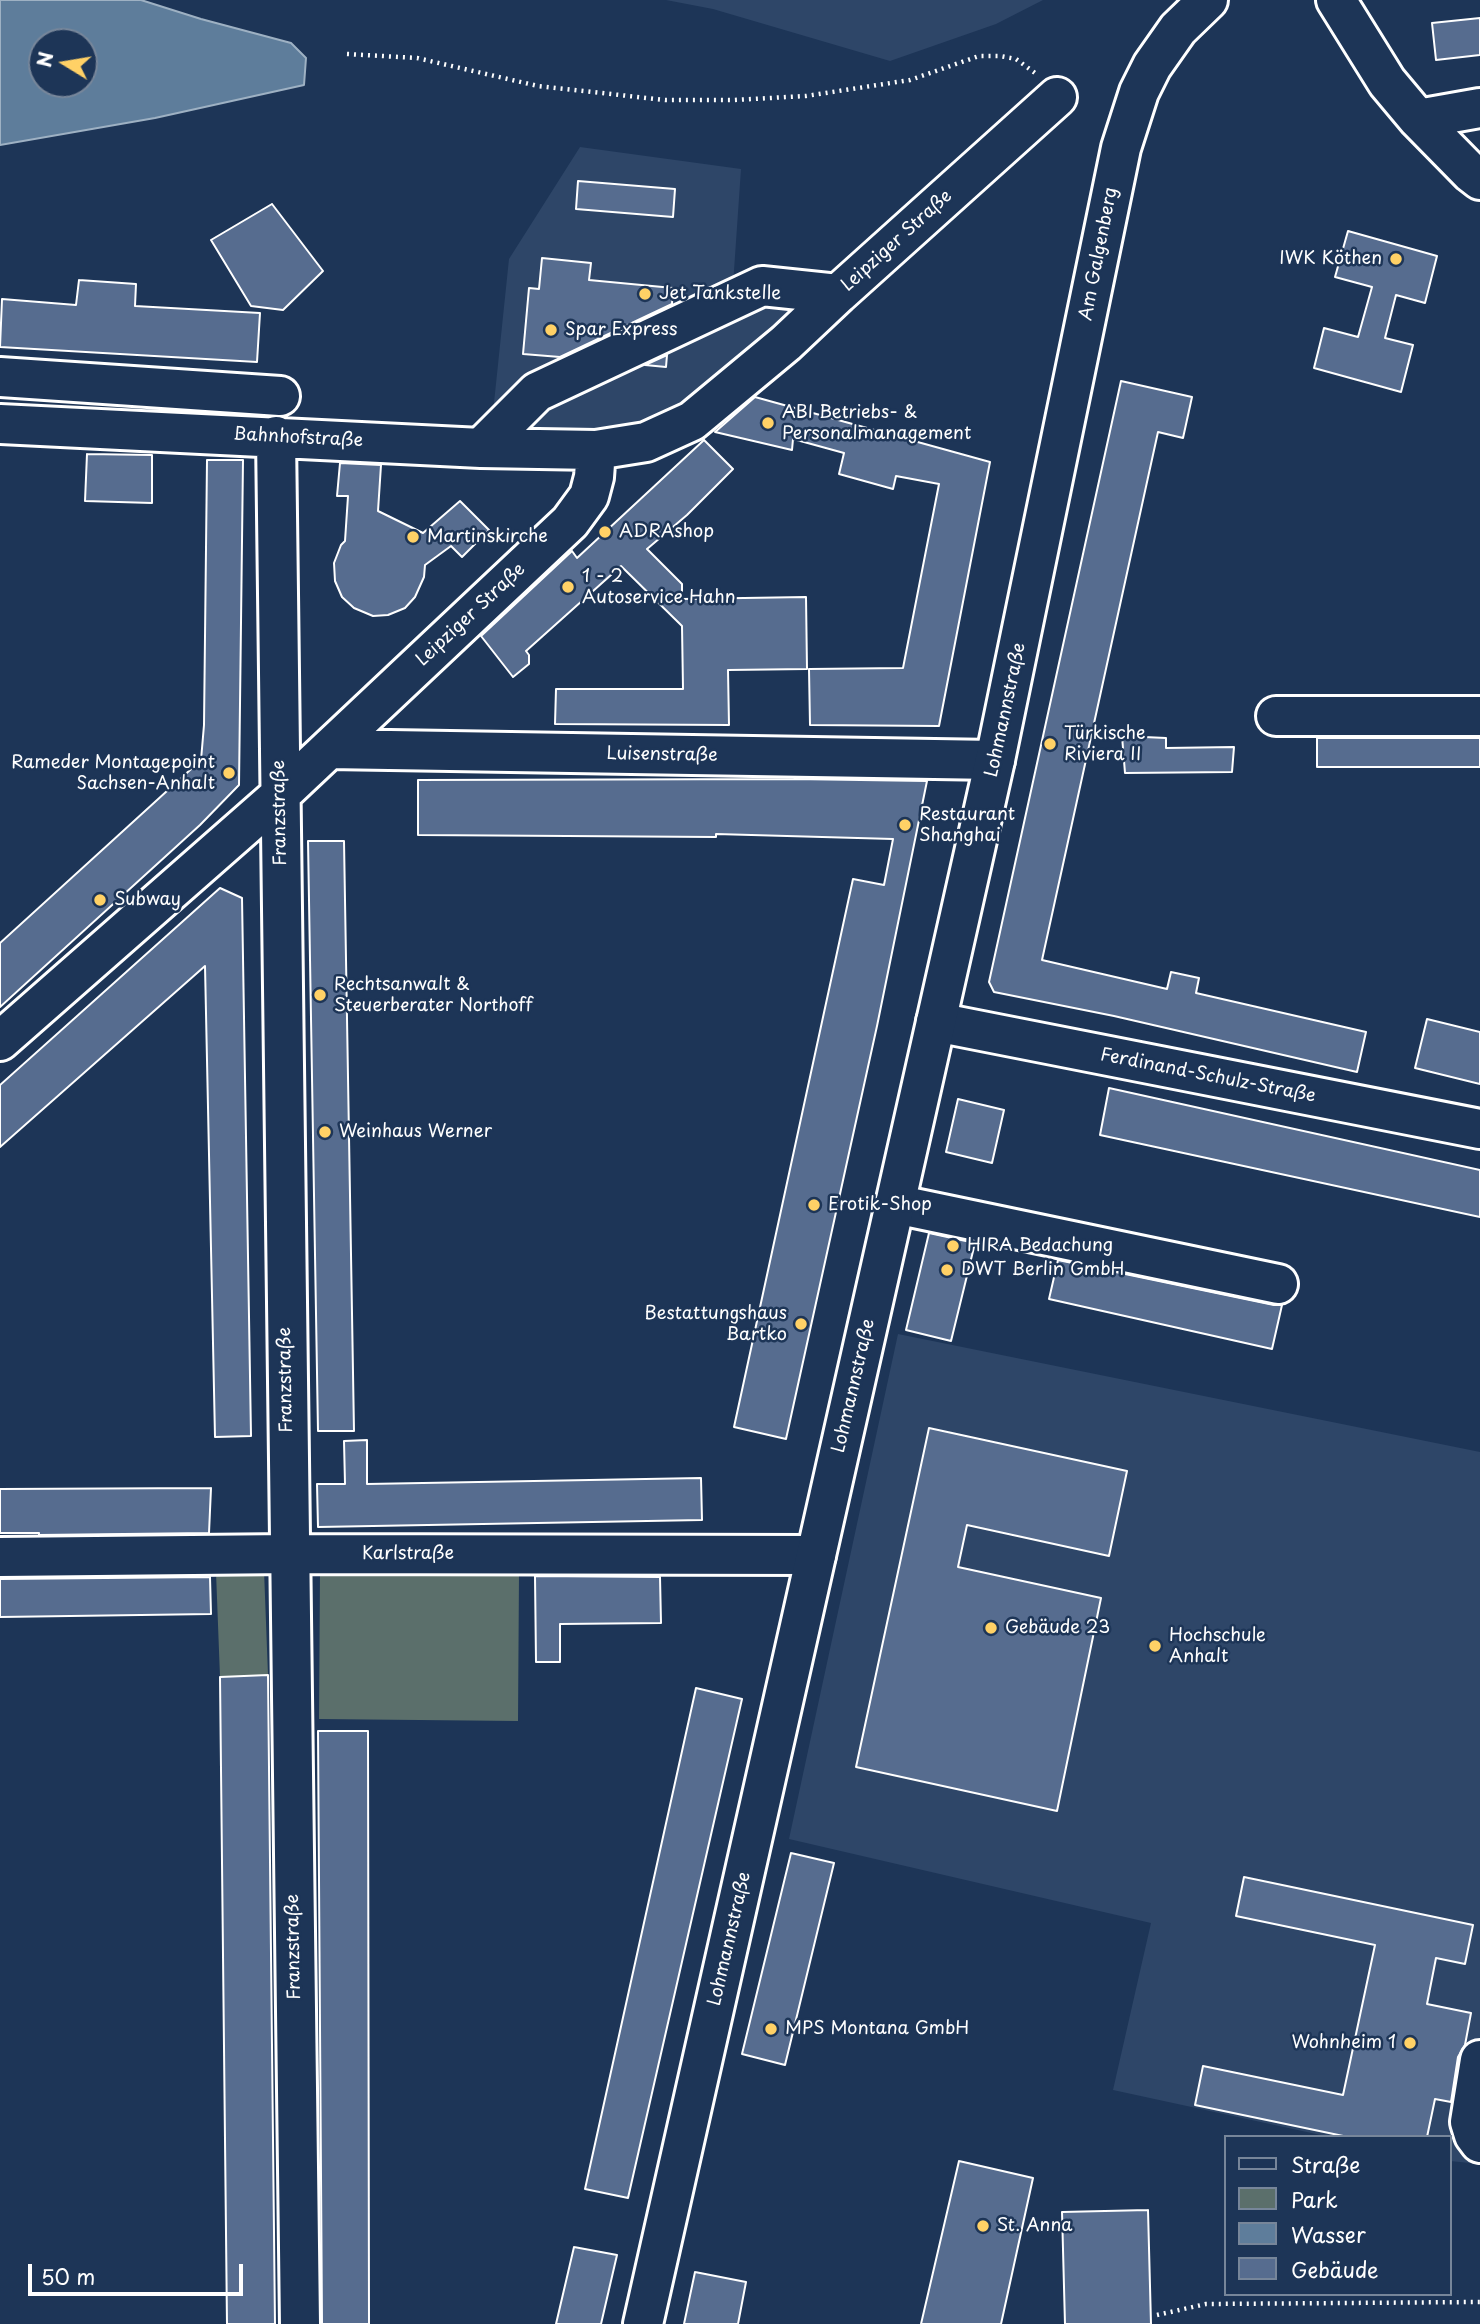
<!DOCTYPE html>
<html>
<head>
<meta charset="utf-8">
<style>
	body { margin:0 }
	#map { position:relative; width:1480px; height:2324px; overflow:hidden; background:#1d3557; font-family:"Playpen Sans",sans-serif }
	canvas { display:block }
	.legend { position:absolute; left:1224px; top:2135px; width:228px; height:161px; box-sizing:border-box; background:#1d3557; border:2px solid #77869a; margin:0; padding:9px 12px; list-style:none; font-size:21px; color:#fff }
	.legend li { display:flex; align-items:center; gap:14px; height:35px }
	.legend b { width:35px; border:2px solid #77869a }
	.north { position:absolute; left:28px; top:28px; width:70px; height:70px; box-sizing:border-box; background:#1d3557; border:2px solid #77869a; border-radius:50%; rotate:281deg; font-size:19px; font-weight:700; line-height:28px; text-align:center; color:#fff }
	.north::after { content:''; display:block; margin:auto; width:24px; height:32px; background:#ffd166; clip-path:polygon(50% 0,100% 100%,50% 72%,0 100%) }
	.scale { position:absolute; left:28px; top:2264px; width:215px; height:32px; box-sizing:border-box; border:4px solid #fff; border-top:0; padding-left:9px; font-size:21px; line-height:24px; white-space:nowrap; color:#fff; -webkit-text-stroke:5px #1d3557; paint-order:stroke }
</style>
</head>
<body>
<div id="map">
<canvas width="1480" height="2324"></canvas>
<ul class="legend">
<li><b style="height:9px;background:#1d3557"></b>Straße</li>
<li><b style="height:19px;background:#5b6f6b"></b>Park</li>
<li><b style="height:19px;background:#5e7d9b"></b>Wasser</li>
<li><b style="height:19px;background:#566c8f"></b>Gebäude</li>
</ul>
<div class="north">N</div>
<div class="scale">50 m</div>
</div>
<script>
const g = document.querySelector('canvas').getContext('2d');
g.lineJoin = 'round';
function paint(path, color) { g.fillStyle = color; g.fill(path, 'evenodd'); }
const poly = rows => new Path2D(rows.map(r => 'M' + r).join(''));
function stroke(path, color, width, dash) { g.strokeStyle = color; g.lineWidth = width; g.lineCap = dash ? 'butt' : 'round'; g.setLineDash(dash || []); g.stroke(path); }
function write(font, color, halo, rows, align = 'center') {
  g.font = font + ' "Playpen Sans",sans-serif'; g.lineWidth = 5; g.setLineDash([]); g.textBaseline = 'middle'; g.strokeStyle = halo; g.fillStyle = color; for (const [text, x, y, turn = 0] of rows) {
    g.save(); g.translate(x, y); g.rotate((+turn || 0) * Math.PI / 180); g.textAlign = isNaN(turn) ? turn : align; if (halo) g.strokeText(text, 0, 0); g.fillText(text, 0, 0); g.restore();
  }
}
paint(poly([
	[666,0,1043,0,996,24,890,61,713,9],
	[580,147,741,169,733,285,813,300,684,404,600,435,492,422,509,259],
	[898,1334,1480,1452,1480,2164,1450,2161,1450,2137,1330,2137,1113,2090,1151,1923,789,1839]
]), '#2e4668');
paint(poly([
	[264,1570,268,1675,220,1677,216,1572],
	[320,1572,519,1574,518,1721,319,1719]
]), '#5b6f6b');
const water = poly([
	[0,0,141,0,201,19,291,43,306,58,304,85,155,118,0,145,0,0],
	[42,42,84,42,84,84,42,84,42,42]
]);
paint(water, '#5e7d9b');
stroke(water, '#9eb1c3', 2);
const building = poly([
	[1480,18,1480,55,1436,60,1432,23,1480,18],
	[578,181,675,189,673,217,576,209,578,181],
	[272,204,323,271,283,310,251,306,211,240,272,204],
	[1348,231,1437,256,1425,303,1396,295,1385,338,1413,345,1401,392,1314,368,1324,328,1358,337,1372,287,1335,277,1348,231],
	[542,258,591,263,589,280,673,288,672,304,560,357,523,354,529,288,539,289,542,258],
	[79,280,136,284,135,306,260,313,257,362,0,347,2,299,76,305,79,280],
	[667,355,666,367,645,365,667,355],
	[1121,381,1192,397,1183,438,1158,432,1042,960,1167,989,1171,972,1199,978,1196,993,1366,1032,1357,1072,1114,1016,994,992,989,982,1121,381],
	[755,397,990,462,939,726,810,725,809,669,903,668,939,484,896,476,893,489,839,474,844,453,793,439,792,450,715,432,755,397],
	[704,440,733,469,687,515,647,549,682,584,682,599,806,597,807,669,728,670,729,725,555,724,556,689,683,689,682,626,621,566,526,651,529,655,529,664,513,677,481,636,572,551,577,558,704,440],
	[87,454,152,455,152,503,85,501,87,454],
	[207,460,243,460,239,785,200,825,0,1007,0,943,201,760,204,725,207,460],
	[340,463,381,465,378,511,423,533,460,501,489,530,462,557,451,546,425,565,424,577,415,597,405,608,388,615,373,616,354,608,342,597,335,581,334,563,341,545,345,541,348,496,337,496,340,463],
	[1122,736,1166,738,1166,748,1234,747,1232,772,1125,773,1122,736],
	[1317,738,1480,738,1480,767,1317,767,1317,738],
	[794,779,927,781,877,1026,786,1439,734,1427,853,879,884,885,893,839,716,834,716,837,418,835,418,780,794,779],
	[308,841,344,841,354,1431,318,1431,308,841],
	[220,888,242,898,251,1436,215,1437,205,966,0,1147,0,1085,220,888],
	[1427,1019,1480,1032,1480,1084,1415,1068,1427,1019],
	[1109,1088,1480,1170,1480,1217,1100,1135,1109,1088],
	[958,1099,1004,1110,992,1163,946,1152,958,1099],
	[929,1233,975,1243,951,1341,906,1330,929,1233],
	[1058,1260,1274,1305,1282,1305,1272,1349,1049,1299,1058,1260],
	[929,1428,1127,1471,1109,1556,967,1525,958,1567,1101,1598,1057,1811,856,1767,929,1428],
	[367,1440,367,1484,701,1478,702,1520,318,1527,317,1484,345,1484,344,1441,367,1440],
	[211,1488,209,1533,39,1535,39,1533,0,1533,0,1489,211,1488],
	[535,1576,660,1577,661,1623,560,1624,560,1662,536,1662,535,1576],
	[210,1577,211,1614,0,1617,0,1579,210,1577],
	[268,1675,275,2324,227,2324,220,1677,268,1675],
	[696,1688,742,1699,628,2198,585,2189,696,1688],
	[318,1731,368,1731,369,2324,322,2324,318,1731],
	[791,1853,834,1863,785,2065,742,2054,791,1853],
	[1244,1877,1473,1925,1465,1964,1436,1958,1427,2004,1471,2013,1465,2045,1458,2057,1451,2102,1435,2099,1427,2137,1348,2137,1195,2105,1203,2066,1343,2095,1375,1945,1236,1916,1244,1877],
	[959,2161,1033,2178,1001,2324,921,2324,959,2161],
	[1148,2210,1151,2324,1065,2324,1062,2212,1148,2210],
	[574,2247,617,2255,601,2324,556,2324,574,2247],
	[695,2272,746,2282,738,2324,684,2324,695,2272]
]);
paint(building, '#566c8f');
stroke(building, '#fff', 2);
const minor = poly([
	[1336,0,1387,82,1418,119,1471,173,1480,180],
	[1418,119,1480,108],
	[0,377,280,396],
	[0,424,481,448,596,450,646,442,692,421,786,343,838,294,1057,97],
	[276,436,300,2324],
	[481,448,537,392,762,286,838,294],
	[1276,716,1480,716],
	[329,749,995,760],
	[936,1022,1480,1129],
	[0,1041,279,796,570,522,589,496,594,477,596,450],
	[895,1204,1278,1284],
	[0,1557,289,1554,816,1555],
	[1480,2060,1470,2122,1474,2135,1480,2143]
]);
const major = poly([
	[643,2324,995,760,1121,148,1139,92,1152,66,1178,29,1208,0]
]);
stroke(minor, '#fff', 44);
stroke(major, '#fff', 44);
stroke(poly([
	[347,54,417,58,538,86,665,100,734,100,806,96,910,80,979,56,1000,56,1016,59,1035,73],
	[1157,2315,1206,2304,1480,2302]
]), '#fff', 4.5, [2, 5]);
stroke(minor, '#1d3557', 38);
stroke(major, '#1d3557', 38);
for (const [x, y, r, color] of [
	[1396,259,7,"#ffd166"],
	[645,294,7,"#ffd166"],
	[551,330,7,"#ffd166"],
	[768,423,7,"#ffd166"],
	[605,532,7,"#ffd166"],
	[413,537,7,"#ffd166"],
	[568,587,7,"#ffd166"],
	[1050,744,7,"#ffd166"],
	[229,773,7,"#ffd166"],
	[905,825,7,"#ffd166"],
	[100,900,7,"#ffd166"],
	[320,995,7,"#ffd166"],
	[325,1132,7,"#ffd166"],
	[814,1205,7,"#ffd166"],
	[953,1246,7,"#ffd166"],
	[947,1270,7,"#ffd166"],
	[801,1324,7,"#ffd166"],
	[991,1628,7,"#ffd166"],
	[1155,1646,7,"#ffd166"],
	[771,2029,7,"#ffd166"],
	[1410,2043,7,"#ffd166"],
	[983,2226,7,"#ffd166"]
]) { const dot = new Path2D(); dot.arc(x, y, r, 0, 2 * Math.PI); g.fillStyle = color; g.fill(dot); stroke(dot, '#1d3557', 2.5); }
write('18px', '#fff', '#1d3557', [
	["Leipziger Straße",897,241,-42],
	["Am Galgenberg",1099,254,-79],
	["Bahnhofstraße",298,438,3],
	["Leipziger Straße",471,615,-43],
	["Lohmannstraße",1006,710,-78],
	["Luisenstraße",662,755,1],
	["Franzstraße",280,813,-91],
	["Ferdinand-Schulz-Straße",1208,1076,11],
	["Franzstraße",286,1380,-91],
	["Lohmannstraße",854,1386,-77],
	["Karlstraße",408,1554],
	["Lohmannstraße",730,1939,-77],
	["Franzstraße",294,1947,-91]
]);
write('18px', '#fff', '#1d3557', [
	["IWK Köthen",1382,259,"right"],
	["Jet Tankstelle",659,294],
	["Spar Express",565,330],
	["ABI Betriebs- &",782,413],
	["Personalmanagement",782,434],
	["ADRAshop",619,532],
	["Martinskirche",427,537],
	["1 - 2",582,577],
	["Autoservice Hahn",582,598],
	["Türkische",1064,734],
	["Riviera II",1064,755],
	["Rameder Montagepoint",215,763,"right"],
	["Sachsen-Anhalt",215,784,"right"],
	["Restaurant",919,815],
	["Shanghai",919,836],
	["Subway",114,900],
	["Rechtsanwalt &",334,985],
	["Steuerberater Northoff",334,1006],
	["Weinhaus Werner",339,1132],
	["Erotik-Shop",828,1205],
	["HIRA Bedachung",967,1246],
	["DWT Berlin GmbH",961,1270],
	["Bestattungshaus",787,1314,"right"],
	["Bartko",787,1335,"right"],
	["Gebäude 23",1005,1628],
	["Hochschule",1169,1636],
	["Anhalt",1169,1657],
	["MPS Montana GmbH",785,2029],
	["Wohnheim 1",1396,2043,"right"],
	["St. Anna",997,2226]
], 'left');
</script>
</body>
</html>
